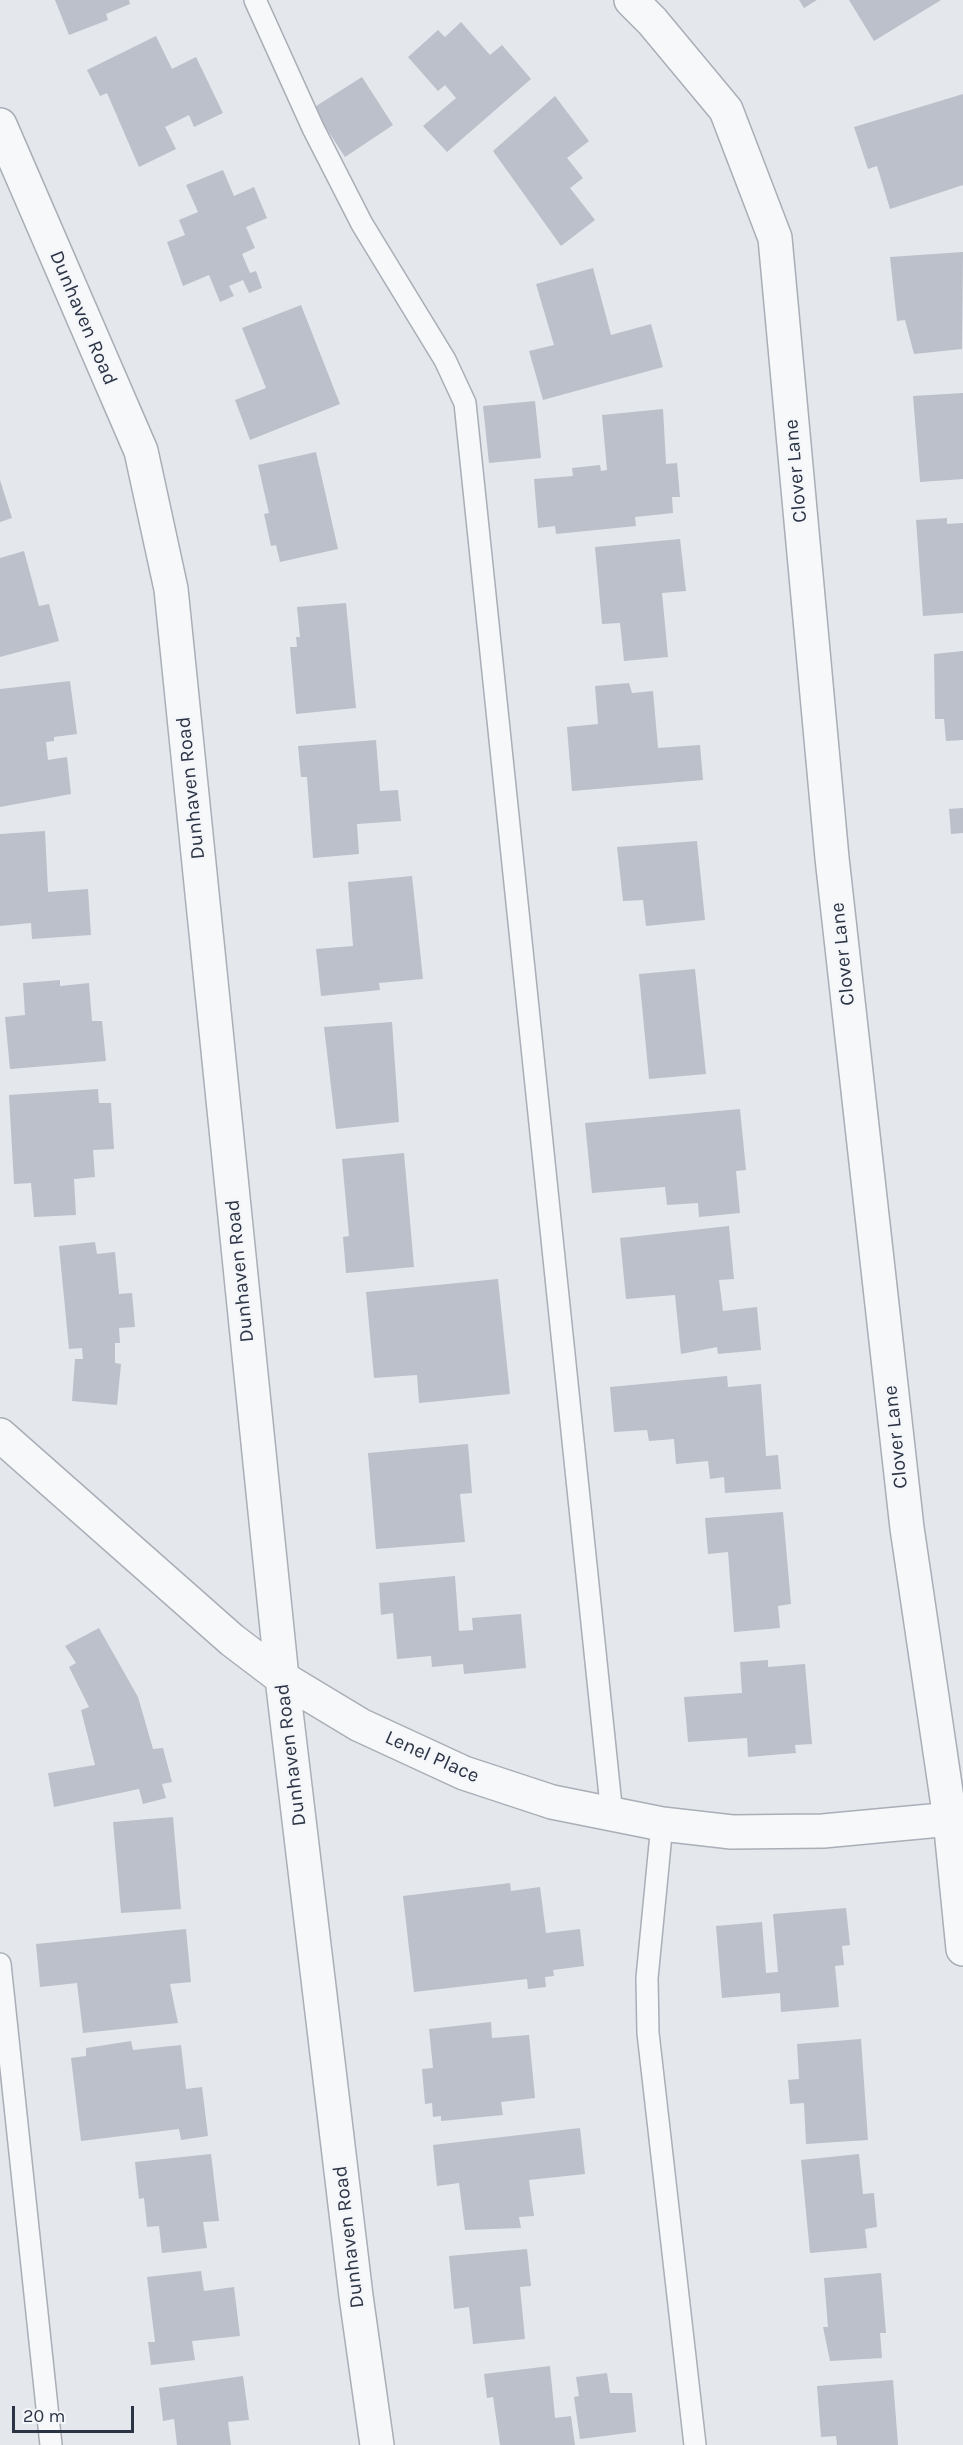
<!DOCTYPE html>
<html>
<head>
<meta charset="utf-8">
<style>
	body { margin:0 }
	#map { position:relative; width:963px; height:2445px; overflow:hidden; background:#e4e7ec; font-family:Karla,sans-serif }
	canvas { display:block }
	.scale { position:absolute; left:12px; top:2406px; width:122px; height:27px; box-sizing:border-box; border:3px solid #2b3445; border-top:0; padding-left:8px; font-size:18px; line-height:21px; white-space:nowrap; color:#2b3445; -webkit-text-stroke:4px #f4f6f9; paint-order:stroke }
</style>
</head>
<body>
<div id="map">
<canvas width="963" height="2445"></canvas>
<div class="scale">20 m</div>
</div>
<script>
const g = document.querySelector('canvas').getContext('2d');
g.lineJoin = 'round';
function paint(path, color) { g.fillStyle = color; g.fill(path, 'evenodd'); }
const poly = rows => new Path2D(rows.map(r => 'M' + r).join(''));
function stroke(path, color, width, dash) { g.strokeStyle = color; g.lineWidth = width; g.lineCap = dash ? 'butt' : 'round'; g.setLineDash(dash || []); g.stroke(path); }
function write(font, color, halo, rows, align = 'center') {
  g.font = font + ' Karla,sans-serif'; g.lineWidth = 5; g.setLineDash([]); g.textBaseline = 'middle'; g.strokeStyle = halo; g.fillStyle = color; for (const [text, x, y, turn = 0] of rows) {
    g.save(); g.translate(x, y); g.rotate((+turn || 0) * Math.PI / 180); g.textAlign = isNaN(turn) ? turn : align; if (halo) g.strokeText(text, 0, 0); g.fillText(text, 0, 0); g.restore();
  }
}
paint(poly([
	[55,0,129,0,130,4,106,14,108,20,69,35],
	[799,0,817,0,804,8],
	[849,0,941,0,874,41],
	[461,22,490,55,502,45,531,79,447,152,423,126,456,98,445,85,438,91,408,57,438,30,445,37],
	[156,36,172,69,196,57,223,113,194,127,189,115,165,127,176,149,139,167,107,93,100,96,87,70],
	[362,77,393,125,345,157,313,108],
	[963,94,963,185,890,209,877,166,868,169,854,127],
	[555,96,589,141,567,158,583,178,570,188,595,220,561,246,493,151],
	[223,170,234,196,254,187,267,218,246,227,255,248,242,254,250,273,256,271,262,288,249,293,243,280,229,286,234,296,220,302,209,275,183,286,167,242,185,235,179,220,198,212,186,185],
	[963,252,962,349,914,354,905,320,897,321,890,257],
	[593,268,611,335,651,324,663,367,543,400,529,351,554,345,536,284],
	[301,305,340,404,250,440,235,400,266,388,242,328],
	[963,393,963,479,920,482,913,396],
	[535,401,541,458,489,463,483,406],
	[663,409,666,464,677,463,680,497,672,497,673,513,635,517,636,526,556,534,555,526,538,528,534,479,573,476,572,468,600,465,601,471,607,470,602,415],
	[316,452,338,549,280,562,276,545,271,546,264,514,269,513,258,465],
	[0,480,12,518,0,522],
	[947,518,947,524,963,523,963,613,923,616,916,520],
	[680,539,686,591,662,593,668,657,624,661,620,623,602,624,595,547],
	[24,551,39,606,49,604,59,641,0,657,0,558],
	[346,603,356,708,296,714,290,647,297,647,296,637,300,637,297,607],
	[963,651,963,740,946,741,944,719,935,719,934,654],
	[70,681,77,734,54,737,54,741,46,742,48,760,67,757,71,794,0,807,0,689],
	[629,683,632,693,653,691,658,748,700,745,703,780,572,791,567,727,598,724,595,686],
	[376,740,380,791,398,790,401,821,357,824,359,854,313,858,307,777,301,777,298,746],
	[963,808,963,833,951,834,949,809],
	[45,831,48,892,88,889,91,935,32,939,31,923,0,926,0,834],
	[697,841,705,920,646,926,643,900,623,901,617,847],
	[412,876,423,979,379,983,380,990,321,996,316,949,353,946,348,882],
	[695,969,706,1074,649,1079,639,974],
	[60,980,60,986,89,983,92,1021,102,1021,106,1061,10,1069,5,1017,25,1015,23,983],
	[392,1022,399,1122,336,1129,324,1027],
	[98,1089,99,1103,111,1103,114,1149,93,1150,95,1177,74,1179,76,1215,34,1217,31,1183,14,1184,9,1095],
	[740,1109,746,1170,736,1171,740,1213,699,1217,698,1203,667,1205,665,1187,592,1193,585,1123],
	[404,1153,414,1267,346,1273,343,1237,349,1236,342,1159],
	[729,1226,734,1279,719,1280,723,1311,757,1307,761,1350,718,1354,717,1347,681,1354,675,1295,626,1299,620,1238],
	[95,1242,97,1254,115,1252,119,1294,132,1293,135,1327,119,1328,120,1343,115,1343,115,1363,121,1364,117,1405,72,1401,75,1359,83,1359,82,1348,69,1349,59,1246],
	[498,1279,510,1394,419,1403,417,1375,374,1378,366,1292],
	[727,1376,728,1387,761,1384,766,1456,778,1455,781,1489,725,1493,724,1477,710,1479,708,1461,676,1464,674,1439,649,1441,647,1430,614,1432,610,1387],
	[468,1444,472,1493,460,1494,465,1542,376,1549,368,1453],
	[783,1512,791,1604,778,1606,780,1628,734,1632,728,1552,708,1554,705,1518],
	[455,1576,459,1631,473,1630,472,1618,521,1614,526,1668,464,1674,463,1664,432,1667,431,1656,397,1659,393,1613,381,1615,379,1583],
	[99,1628,138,1697,153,1749,163,1748,172,1782,162,1784,166,1798,143,1804,139,1789,54,1807,48,1773,95,1765,81,1710,89,1707,69,1667,76,1663,65,1646],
	[768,1660,768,1667,805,1664,812,1744,795,1745,796,1753,748,1757,747,1738,688,1742,684,1697,742,1693,740,1662],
	[173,1817,181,1909,121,1913,113,1822],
	[510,1883,511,1891,540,1887,546,1933,580,1929,584,1966,553,1970,554,1976,545,1977,546,1987,528,1989,527,1979,414,1992,403,1896],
	[846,1908,850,1945,842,1946,844,1965,835,1966,839,2007,781,2012,780,1993,722,1998,716,1926,762,1922,766,1973,778,1972,773,1914],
	[186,1929,191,1982,170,1984,178,2023,83,2033,77,1983,40,1987,36,1944],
	[491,2022,492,2038,529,2035,535,2098,501,2102,503,2115,441,2121,441,2116,433,2117,432,2103,425,2104,422,2069,433,2068,429,2029],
	[861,2039,868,2140,806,2144,804,2103,790,2104,788,2080,799,2079,797,2044],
	[131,2041,133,2050,181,2045,186,2089,202,2087,208,2136,181,2140,179,2129,81,2141,71,2058,86,2056,86,2048],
	[580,2128,585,2174,529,2180,534,2216,519,2217,521,2228,465,2230,459,2183,437,2186,433,2145],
	[211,2154,219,2221,203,2222,207,2248,162,2253,159,2226,147,2227,144,2198,139,2199,135,2162],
	[859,2154,863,2194,874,2193,877,2227,865,2229,867,2248,810,2253,801,2160],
	[527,2249,531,2286,520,2287,525,2339,473,2344,469,2307,454,2309,449,2256],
	[201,2271,204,2291,234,2287,240,2336,192,2341,195,2360,151,2365,148,2342,155,2342,147,2277],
	[881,2273,886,2333,880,2333,882,2358,830,2361,823,2327,828,2327,824,2278],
	[550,2366,555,2418,571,2416,575,2445,500,2445,493,2397,487,2398,484,2374],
	[607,2373,610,2393,632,2393,636,2432,580,2439,574,2397,579,2396,576,2377],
	[243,2376,249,2420,228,2422,231,2445,177,2445,174,2419,163,2421,159,2388],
	[893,2380,898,2445,837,2445,836,2436,821,2437,817,2386]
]), '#bbc0ca');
const service = poly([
	[255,0,313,128,362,224,445,360,465,403,612,1815],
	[662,1824,647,1978,648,2033,695,2445],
	[0,1964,51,2445]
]);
const minor = poly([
	[631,0,652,21,726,110,775,238,832,858,907,1528,950,1819,963,1949],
	[0,125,141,451,171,589,282,1678,356,2296,377,2445],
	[0,1435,232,1640,282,1678,360,1725,464,1773,552,1802,662,1824,732,1832,823,1831,963,1818]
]);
stroke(service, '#a9aeb7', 24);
stroke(minor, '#a9aeb7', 36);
stroke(service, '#f7f8fa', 21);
stroke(minor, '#f7f8fa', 33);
write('20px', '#2b3445', '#f4f6f9', [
	["Dunhaven Road",83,318,67],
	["Clover Lane",796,471,-95],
	["Dunhaven Road",191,788,-96],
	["Clover Lane",843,954,-96],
	["Dunhaven Road",240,1271,-96],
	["Clover Lane",896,1437,-96],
	["Dunhaven Road",291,1755,-97],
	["Lenel Place",432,1757,24],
	["Dunhaven Road",349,2237,-97]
]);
</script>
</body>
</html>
